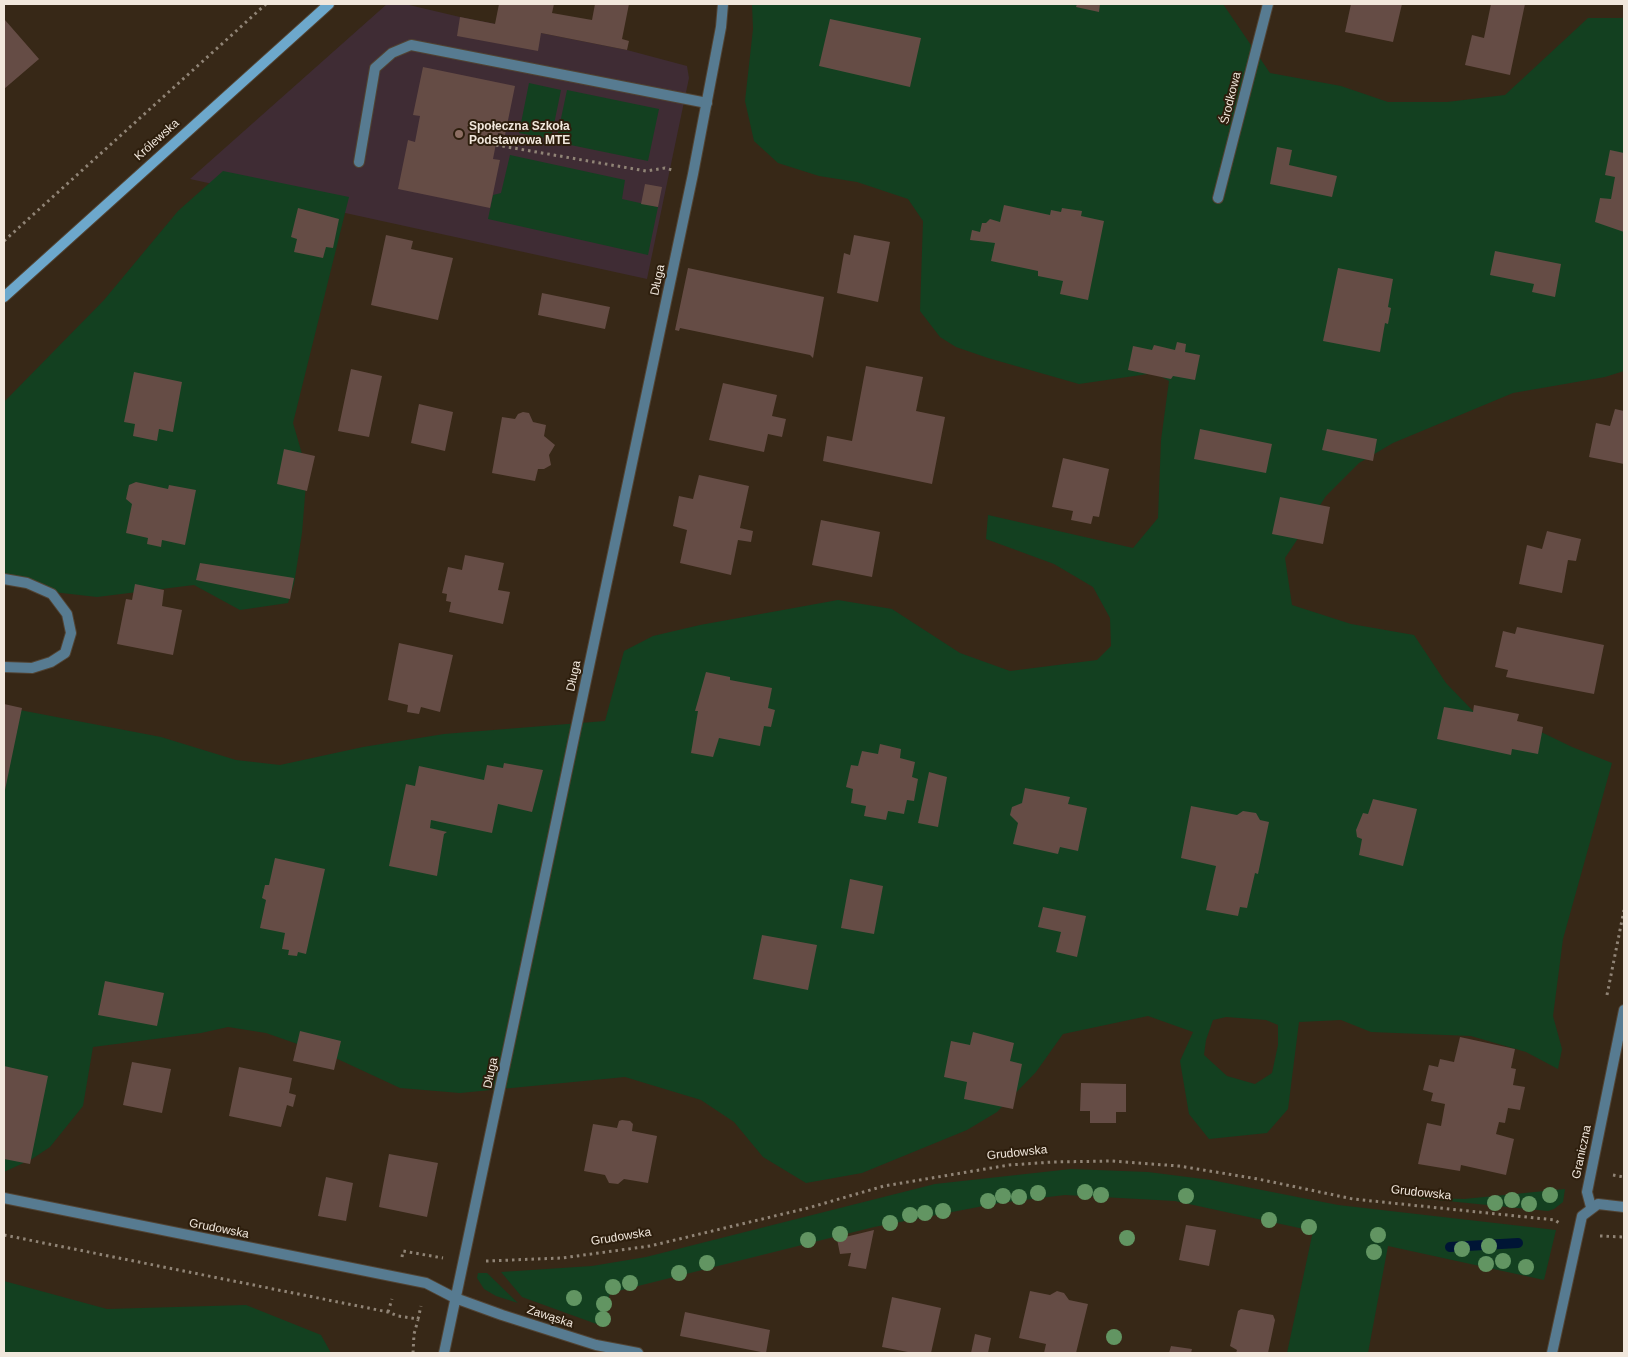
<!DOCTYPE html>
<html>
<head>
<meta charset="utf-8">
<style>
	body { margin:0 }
	#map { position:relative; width:1628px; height:1357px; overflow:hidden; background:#372817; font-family:Arial,sans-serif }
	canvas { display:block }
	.frame { position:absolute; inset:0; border:5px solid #f1e7dc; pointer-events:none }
</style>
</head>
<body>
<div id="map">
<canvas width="1628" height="1357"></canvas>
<div class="frame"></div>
</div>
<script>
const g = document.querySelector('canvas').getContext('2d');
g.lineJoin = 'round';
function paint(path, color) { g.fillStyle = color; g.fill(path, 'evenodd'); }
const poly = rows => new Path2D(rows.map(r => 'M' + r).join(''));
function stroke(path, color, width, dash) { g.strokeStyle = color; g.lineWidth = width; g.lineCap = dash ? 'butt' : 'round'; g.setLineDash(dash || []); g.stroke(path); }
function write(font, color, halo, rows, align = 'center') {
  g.font = font + ' Arial,sans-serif'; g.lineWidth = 4; g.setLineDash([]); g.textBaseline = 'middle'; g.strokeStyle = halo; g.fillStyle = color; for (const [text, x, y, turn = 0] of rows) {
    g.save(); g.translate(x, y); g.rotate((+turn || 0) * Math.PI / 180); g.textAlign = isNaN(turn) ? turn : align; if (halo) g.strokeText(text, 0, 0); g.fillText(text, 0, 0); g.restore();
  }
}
paint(poly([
	[387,4,405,4,460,17,627,50,687,66,689,78,647,279,190,179]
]), '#3f2c34');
paint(poly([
	[752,4,1223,4,1270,73,1341,86,1388,102,1447,102,1505,95,1588,18,1624,18,1624,371,1605,377,1513,393,1393,443,1359,463,1326,496,1285,558,1292,605,1351,624,1414,635,1446,683,1473,711,1539,731,1572,747,1612,763,1563,939,1553,1016,1562,1049,1558,1069,1526,1052,1471,1036,1371,1032,1341,1020,1299,1022,1288,1109,1267,1133,1209,1139,1189,1114,1180,1061,1193,1032,1148,1016,1063,1034,1036,1072,997,1112,967,1130,862,1173,806,1183,763,1157,734,1122,701,1100,625,1077,460,1093,400,1088,329,1055,266,1033,228,1027,201,1033,93,1047,83,1106,50,1147,32,1159,4,1172,4,707,161,737,236,760,280,765,363,747,444,734,605,721,624,651,653,636,700,625,838,600,892,609,960,653,1010,671,1097,660,1111,646,1110,618,1093,587,1054,564,986,539,988,515,1133,548,1158,518,1161,440,1169,381,1155,373,1079,384,988,358,956,347,940,337,920,311,923,221,908,199,857,182,819,176,778,163,754,141,745,101,753,29],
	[1226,1017,1266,1020,1278,1025,1278,1045,1272,1073,1255,1084,1227,1076,1204,1055,1206,1040,1213,1020],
	[529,83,561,90,551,139,519,133],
	[567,90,659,109,648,161,556,142],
	[510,155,625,180,622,199,658,207,648,255,488,219,493,195,501,193],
	[223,171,349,197,293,423,307,471,302,533,294,584,288,603,240,610,194,585,97,597,44,591,4,577,4,402,104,300,178,211],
	[1071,1169,1148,1172,1211,1180,1338,1205,1556,1230,1544,1280,1388,1246,1368,1353,1287,1353,1313,1231,1175,1201,1065,1195,999,1203,874,1227,610,1293,602,1326,522,1297,501,1272,592,1266,646,1257,935,1184],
	[1565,1189,1563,1202,1554,1209,1548,1211,1407,1197,1464,1199],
	[478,1273,487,1273,518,1303,496,1296,484,1289,477,1278],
	[4,1281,107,1309,246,1305,321,1335,331,1353,4,1353]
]), '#134020');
stroke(poly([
	[1450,1247,1518,1243]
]), '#001535', 10);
paint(poly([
	[499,4,554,4,552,13,592,20,595,4,629,4,622,39,629,41,627,50,541,33,538,51,457,36,460,17,495,24],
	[1077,4,1100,4,1099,12,1076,7],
	[1351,4,1402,4,1393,42,1345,32],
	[1491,4,1525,4,1510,75,1465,65,1472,35,1484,38],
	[830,19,921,38,910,87,819,66],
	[5,20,39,59,4,89,4,21],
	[423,67,515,86,505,135,498,133,493,159,500,160,490,208,398,189,408,140,415,142,420,116,413,115],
	[1277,147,1292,150,1289,165,1337,176,1332,197,1270,184],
	[1610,150,1624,153,1624,232,1595,222,1600,198,1611,199,1615,177,1605,175],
	[645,184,662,187,658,207,641,204],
	[1004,205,1050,215,1051,210,1061,212,1062,208,1082,211,1081,216,1104,221,1088,300,1060,294,1063,281,1038,276,1038,271,991,261,995,243,970,240,972,230,980,232,982,223,986,223,990,219,1000,222],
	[298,208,339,219,333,248,326,247,323,258,294,252,297,239,291,237],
	[386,235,413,241,411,249,453,258,438,320,371,305],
	[854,235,890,242,878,302,837,293,844,253,850,255],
	[1495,251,1561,264,1555,297,1532,292,1534,284,1490,275],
	[688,268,824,297,813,358,810,355,680,328,679,331,675,330],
	[1338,268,1393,279,1388,307,1391,308,1388,324,1385,323,1380,352,1323,341],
	[542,293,610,307,605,329,538,315],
	[1177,342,1186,344,1185,352,1200,355,1195,380,1173,376,1171,379,1128,370,1133,346,1152,350,1154,345,1175,350],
	[866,366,923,377,916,411,945,417,932,484,823,461,827,436,852,441],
	[351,369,382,376,369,437,338,431],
	[134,372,182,382,173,432,159,429,157,441,133,436,135,424,124,422],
	[723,383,777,395,772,416,786,419,782,437,768,434,764,452,709,440],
	[419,404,453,412,445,451,411,443],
	[1615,409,1624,411,1624,464,1589,457,1596,423,1610,426],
	[523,412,529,413,533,422,546,425,544,436,555,445,549,455,551,465,544,469,538,469,535,481,492,473,502,417,515,419,518,414],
	[1200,429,1272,444,1266,473,1194,459],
	[1327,429,1377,439,1373,461,1322,450],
	[284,449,315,456,307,491,277,484],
	[1063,458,1109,469,1099,517,1093,516,1091,524,1071,520,1073,511,1052,507],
	[699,475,749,486,740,528,753,531,751,542,738,540,731,575,680,563,687,530,673,526,679,496,693,499],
	[136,482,168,489,169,485,196,490,185,545,162,540,161,547,147,544,148,538,126,533,132,504,126,499,129,485],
	[1280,497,1330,507,1323,544,1272,534],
	[821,520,880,532,872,577,812,565],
	[1547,531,1581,539,1576,561,1568,560,1562,593,1519,584,1527,545,1542,549],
	[465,555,504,563,498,590,510,592,503,624,449,612,451,602,446,601,447,594,442,593,448,567,462,570],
	[200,563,294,578,290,599,196,580],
	[135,584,164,590,162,606,182,610,173,655,117,644,126,599,132,600],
	[1517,627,1604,645,1594,694,1506,677,1508,670,1495,667,1503,631,1515,634],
	[399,643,453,655,440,712,421,707,419,714,407,712,408,705,388,700],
	[706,672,730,677,730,680,772,688,768,708,775,710,771,727,764,726,760,746,719,738,713,757,691,753,698,711,695,711],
	[4,704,22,708,5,790,4,790],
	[1474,705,1519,714,1517,721,1543,727,1538,754,1512,749,1511,755,1437,739,1444,707,1473,712],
	[880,744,901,749,900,758,915,762,912,777,918,779,914,801,907,800,904,814,888,811,886,820,864,816,866,806,851,803,853,789,846,787,851,765,858,766,862,751,878,754],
	[504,763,543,770,532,812,498,804,492,833,431,820,430,828,447,832,444,834,437,876,389,866,406,784,415,786,419,766,484,780,487,765,503,768],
	[929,772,947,777,938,827,918,823],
	[1025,788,1070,797,1068,804,1087,808,1078,851,1060,847,1058,854,1013,844,1018,823,1010,815,1012,807,1022,803],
	[1373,799,1417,809,1403,866,1359,855,1362,839,1357,837,1356,830,1363,813,1368,814],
	[1191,806,1237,815,1243,811,1256,813,1260,820,1269,822,1258,874,1255,873,1247,908,1240,907,1238,916,1206,910,1216,866,1181,858],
	[275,858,325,869,306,954,298,952,297,956,288,955,289,950,282,949,285,933,260,928,266,900,262,898,265,885,269,885],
	[850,879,883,886,874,934,841,928],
	[1043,907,1086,916,1077,957,1056,952,1061,932,1038,927],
	[762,935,817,945,808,990,753,979],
	[105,981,164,993,157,1026,98,1015],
	[300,1031,341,1041,334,1070,293,1061],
	[973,1032,1014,1043,1010,1061,1022,1064,1013,1109,964,1099,967,1082,944,1077,951,1041,970,1045],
	[1460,1037,1515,1049,1511,1068,1516,1069,1513,1085,1525,1087,1520,1110,1508,1108,1505,1123,1499,1122,1496,1134,1514,1139,1506,1175,1461,1165,1460,1171,1418,1164,1427,1123,1441,1126,1445,1104,1431,1101,1433,1093,1423,1090,1429,1065,1438,1067,1440,1059,1454,1062],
	[132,1062,171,1069,162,1113,123,1105],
	[4,1066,48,1076,30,1164,4,1159],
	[239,1067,292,1078,289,1093,296,1095,293,1107,287,1105,281,1127,229,1116],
	[1081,1083,1126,1084,1126,1112,1116,1112,1116,1123,1090,1123,1090,1111,1080,1111],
	[622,1120,630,1121,633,1124,632,1131,657,1136,648,1183,624,1179,618,1184,609,1183,605,1175,584,1171,593,1124,617,1128,619,1121],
	[389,1154,438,1163,427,1217,379,1207],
	[326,1177,353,1183,346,1221,318,1216],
	[1186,1225,1216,1230,1209,1266,1179,1260],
	[874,1230,866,1269,848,1266,851,1253,840,1254,837,1239],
	[1030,1291,1050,1295,1057,1291,1064,1293,1069,1300,1088,1304,1076,1353,1044,1353,1046,1344,1019,1338],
	[892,1297,941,1308,931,1353,913,1353,882,1347],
	[1241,1309,1273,1315,1275,1320,1268,1353,1236,1353,1237,1350,1230,1346,1238,1311],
	[685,1312,770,1330,766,1353,680,1336],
	[975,1334,991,1338,988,1353,971,1353],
	[1171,1346,1192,1349,1191,1353,1169,1353]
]), '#654c45');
const service = poly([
	[359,162,375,68,392,53,411,45,707,103],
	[4,579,27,583,52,594,67,614,71,633,65,653,51,662,32,668,4,667]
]);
const minor = poly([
	[1218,198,1268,4],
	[4,1198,426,1283,455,1298,502,1315,596,1345,638,1353],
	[1591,1207,1587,1192,1624,1010],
	[444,1353,693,174,721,27,723,4],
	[1552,1353,1582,1216,1598,1204,1624,1207]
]);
const secondary = poly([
	[4,297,329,4]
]);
stroke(service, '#514333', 12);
stroke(minor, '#514333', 12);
stroke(secondary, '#514333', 12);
stroke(poly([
	[496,145,646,171,665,168,672,170],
	[4,241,266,4],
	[1607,995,1624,910],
	[1613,1175,1624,1177],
	[4,1235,388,1312,398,1316,418,1319,421,1306],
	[1600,1236,1624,1237],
	[402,1257,403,1251,443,1258],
	[486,1261,562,1258,650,1246,808,1208,884,1186,1009,1165,1053,1162,1111,1161,1179,1166,1258,1179,1353,1199,1555,1220,1559,1223],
	[388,1312,392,1299],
	[413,1353,414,1334,418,1320]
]), '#908476', 3, [2.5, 4]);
stroke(service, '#577b91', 10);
stroke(minor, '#577b91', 10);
stroke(secondary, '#6da8cc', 10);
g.fillStyle = '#629562';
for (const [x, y] of [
	[1085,1192],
	[1038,1193],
	[1101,1195],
	[1550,1195],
	[1003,1196],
	[1186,1196],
	[1019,1197],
	[1512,1200],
	[988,1201],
	[1495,1203],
	[1529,1204],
	[943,1211],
	[925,1213],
	[910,1215],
	[1269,1220],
	[890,1223],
	[1309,1227],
	[840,1234],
	[1378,1235],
	[1127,1238],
	[808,1240],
	[1489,1246],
	[1462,1249],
	[1374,1252],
	[1503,1261],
	[707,1263],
	[1486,1264],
	[1526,1267],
	[679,1273],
	[630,1283],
	[613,1287],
	[574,1298],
	[604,1304],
	[603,1319],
	[1114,1337]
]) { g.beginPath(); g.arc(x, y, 8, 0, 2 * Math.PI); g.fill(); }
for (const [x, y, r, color] of [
	[459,134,5,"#8d6e63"]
]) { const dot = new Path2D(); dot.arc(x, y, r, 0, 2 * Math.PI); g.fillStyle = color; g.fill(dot); stroke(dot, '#2d1e0d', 2); }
write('12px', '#f1e7dc', '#2d1e0d', [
	["Środkowa",1231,98,-76],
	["Królewska",157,140,-42],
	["Długa",658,280,-78],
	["Długa",574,676,-78],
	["Długa",491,1073,-78],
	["Graniczna",1582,1152,-78],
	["Grudowska",1017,1153,-6],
	["Grudowska",1421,1193,6],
	["Grudowska",219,1229,11],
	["Grudowska",621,1237,-9],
	["Zawąska",550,1317,18]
]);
write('bold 12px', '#f1e7dc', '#2d1e0d', [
	["Społeczna Szkoła",469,127],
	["Podstawowa MTE",469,141]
], 'left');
</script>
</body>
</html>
